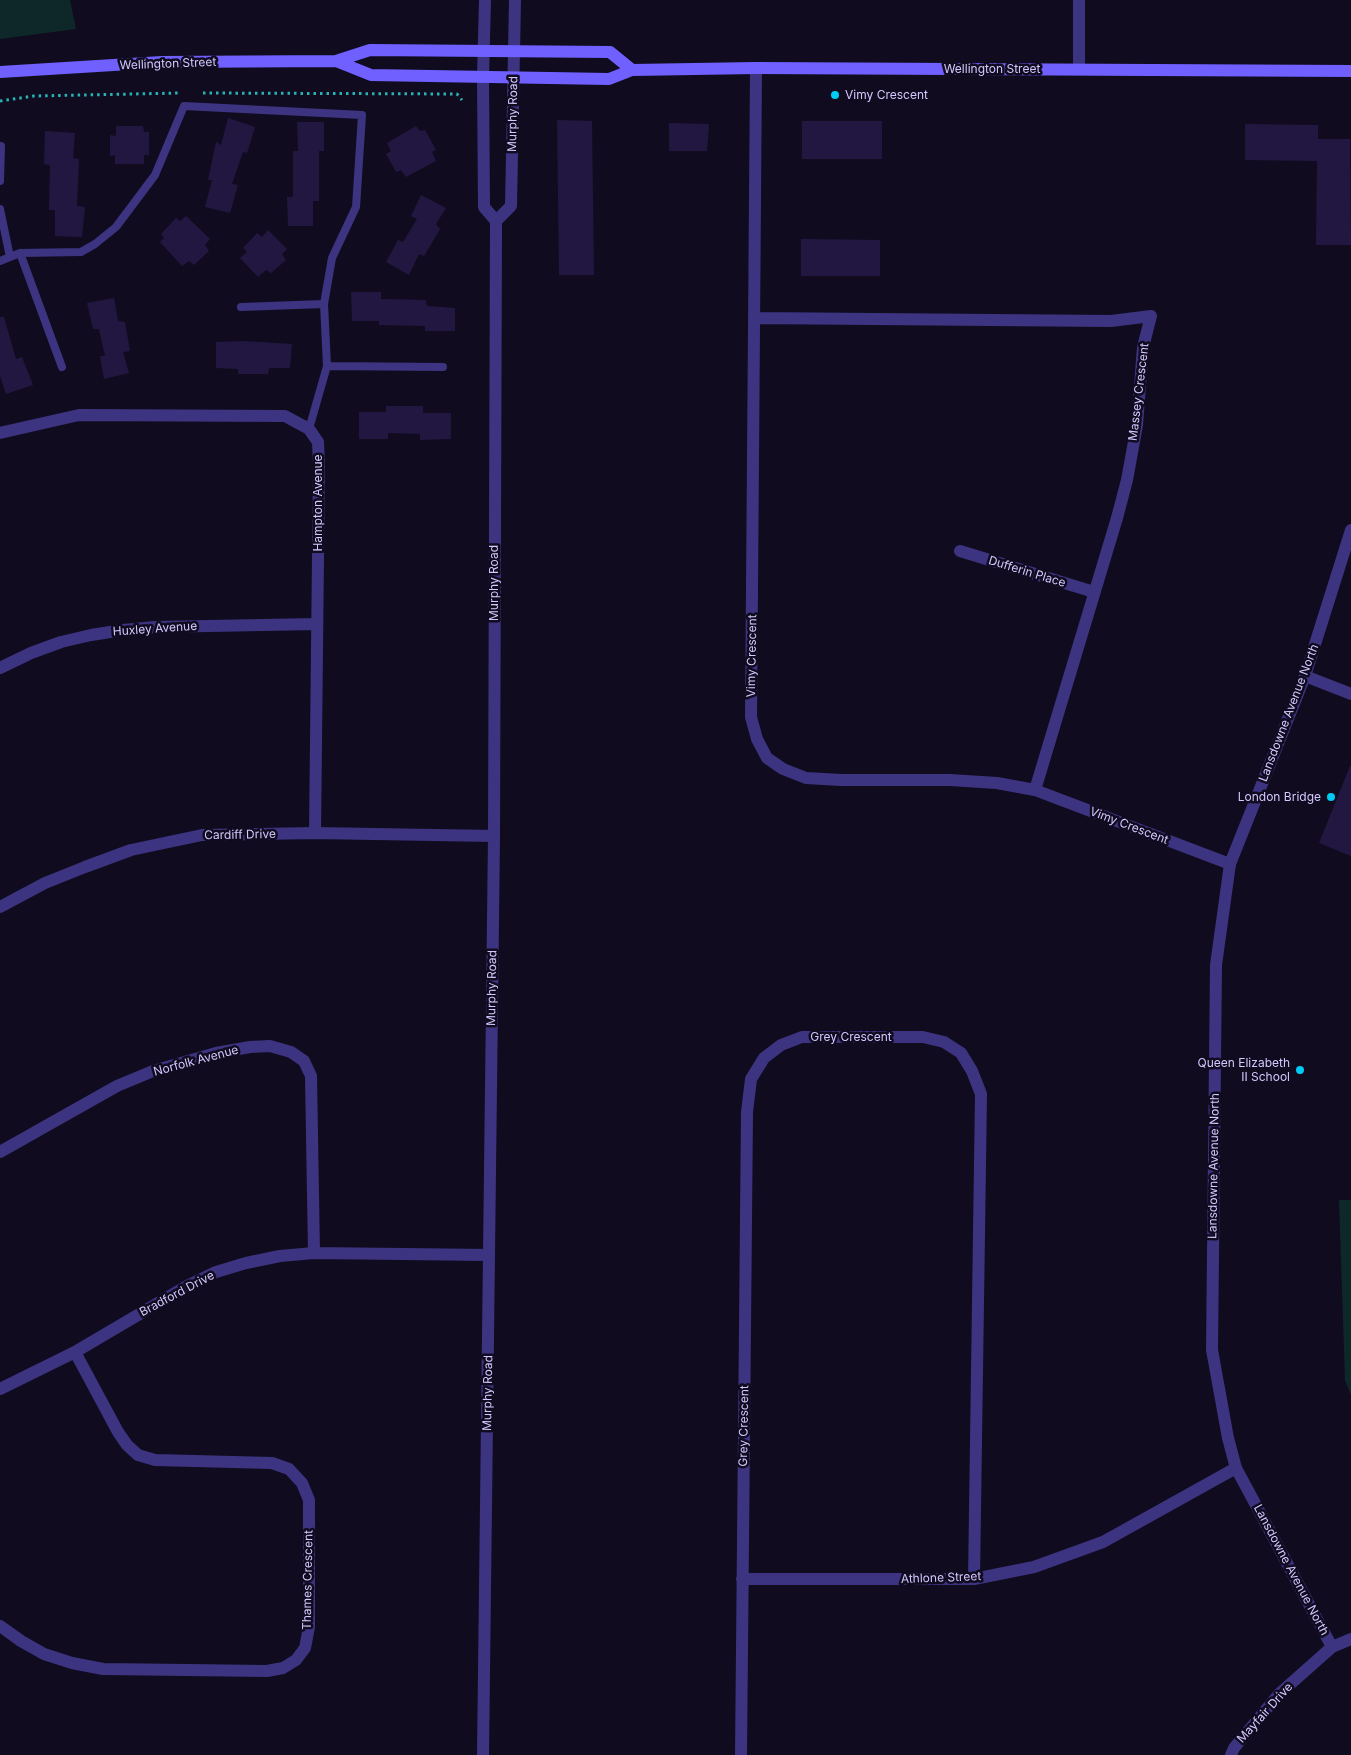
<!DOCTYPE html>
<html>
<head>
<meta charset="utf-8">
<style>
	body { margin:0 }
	canvas { display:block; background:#100b1f }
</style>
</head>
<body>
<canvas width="1351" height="1755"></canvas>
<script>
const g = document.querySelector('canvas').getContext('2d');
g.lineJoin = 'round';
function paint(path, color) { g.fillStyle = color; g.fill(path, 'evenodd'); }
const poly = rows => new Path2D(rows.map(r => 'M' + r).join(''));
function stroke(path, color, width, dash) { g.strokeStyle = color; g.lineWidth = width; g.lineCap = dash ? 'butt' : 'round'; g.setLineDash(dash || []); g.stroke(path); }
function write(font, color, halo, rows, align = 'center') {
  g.font = font + ' Inter,sans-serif'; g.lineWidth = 5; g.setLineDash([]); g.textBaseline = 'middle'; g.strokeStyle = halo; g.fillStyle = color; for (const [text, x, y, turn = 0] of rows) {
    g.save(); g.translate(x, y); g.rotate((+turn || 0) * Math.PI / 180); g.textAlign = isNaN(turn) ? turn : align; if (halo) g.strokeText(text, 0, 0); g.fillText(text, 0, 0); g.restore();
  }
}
paint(poly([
	[0,0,70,0,76,29,0,39],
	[1339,1200,1351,1200,1351,1395,1345,1380]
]), '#0e2829');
paint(poly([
	[228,118,255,127,247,153,243,152,232,184,238,185,230,213,205,207,212,180,208,180,216,142,221,145],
	[557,120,592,121,594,275,559,275],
	[802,121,882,121,882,159,802,159],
	[297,122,324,122,324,151,319,151,319,201,313,201,313,226,288,226,287,197,293,197,293,151,298,151],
	[669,123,709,124,707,151,669,151],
	[1245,124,1318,125,1318,139,1350,139,1351,245,1316,245,1317,161,1245,160],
	[116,126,143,126,144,132,149,132,149,155,144,155,144,164,115,164,115,155,110,156,110,135,116,136],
	[416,126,420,131,425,130,436,150,432,152,436,161,406,177,401,170,396,172,386,154,391,151,387,143],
	[45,131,75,133,73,158,79,159,77,206,85,207,82,237,55,236,55,210,49,210,50,165,44,164],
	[421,195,446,208,436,224,440,229,424,256,419,254,409,275,386,262,398,240,403,242,417,219,411,216],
	[186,216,210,239,205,245,209,251,194,265,189,261,182,266,160,242,164,238,161,234,176,218,180,221],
	[268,230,287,249,282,254,286,260,271,273,266,270,258,277,240,258,247,252,243,248,257,233,262,237],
	[801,239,880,240,880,276,801,276],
	[351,292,381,292,381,299,426,300,427,306,455,308,455,331,425,331,425,326,379,325,379,321,352,321],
	[114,298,118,321,125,322,130,351,123,352,129,373,104,379,100,356,105,356,99,329,93,329,87,303],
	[0,317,4,317,16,359,22,357,33,385,6,394,0,376],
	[242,341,292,344,290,368,269,368,268,374,238,374,238,369,216,368,216,342],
	[386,406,423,406,423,413,451,413,451,439,420,440,420,434,388,433,388,439,359,439,359,412,386,412],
	[1350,766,1351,766,1351,856,1319,843]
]), '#221741');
stroke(poly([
	[203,93,457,94,462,100],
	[0,101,34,96,181,93]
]), '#28b3b4', 3, [2.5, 4]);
stroke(poly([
	[0,181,1,146],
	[0,209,10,257],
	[20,253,62,367],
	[0,261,20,253,81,252,95,244,116,227,155,175,184,106,362,115,356,207,332,258,324,304,327,366,309,429],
	[241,307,324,304],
	[327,366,443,367]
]), '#3c3480', 8);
stroke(poly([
	[756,68,751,717,757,739,767,758,783,769,806,778,841,780,950,780,997,783,1035,790,1230,864],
	[1079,69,1079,0],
	[755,318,1111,321,1151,316,1143,347,1137,425,1127,480,1117,518,1035,790],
	[0,433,79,415,285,416,309,429,318,442,319,465,315,833],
	[960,551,1094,592],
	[0,668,31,653,61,642,91,635,123,630,155,627,316,624],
	[1305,676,1351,694],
	[0,1152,117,1086,153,1071,216,1053,250,1047,270,1046,291,1052,304,1061,311,1076,314,1253],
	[0,1389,75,1352,187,1286,216,1272,246,1263,280,1256,314,1253,489,1255],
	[742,1579,974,1579,1034,1567,1103,1542,1236,1468],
	[0,1626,21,1641,44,1654,72,1663,103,1669,267,1671,283,1668,296,1660,305,1648,309,1627,309,1500,302,1483,289,1469,272,1463,155,1460,138,1455,127,1445,118,1432,75,1352],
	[1332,1647,1351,1639],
	[741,1755,747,1112,751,1079,764,1058,781,1045,802,1037,923,1037,944,1042,961,1053,972,1071,981,1094,974,1579]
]), '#3c3480', 12);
stroke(poly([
	[496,221,511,206,515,0],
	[0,907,45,883,85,867,131,850,202,835,315,833,494,836],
	[483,1755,494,836,496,221,484,207,483,77,485,0],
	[1231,1755,1234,1748,1279,1694,1332,1647,1236,1468,1228,1438,1212,1350,1216,965,1230,864,1305,676,1351,530]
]), '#3c3480', 12);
stroke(poly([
	[336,61,371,75,609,79,632,70,756,68,1351,71],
	[0,72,162,62,336,61,370,50,610,52,632,70]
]), '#6f60ff', 12);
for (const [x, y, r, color] of [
	[835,95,5,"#00cbf4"],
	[1331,797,5,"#00cbf4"],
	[1300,1070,5,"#00cbf4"]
]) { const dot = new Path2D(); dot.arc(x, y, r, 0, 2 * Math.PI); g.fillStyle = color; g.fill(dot); stroke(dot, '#100b1f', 2); }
write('12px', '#d3c9ff', '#100b1f', [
	["Wellington Street",168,64,-2],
	["Wellington Street",992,69],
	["Murphy Road",513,114,-89],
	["Massey Crescent",1139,392,-83],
	["Hampton Avenue",318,503,-90],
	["Dufferin Place",1027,572,17],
	["Murphy Road",494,583,-90],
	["Huxley Avenue",155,629,-4],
	["Vimy Crescent",752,656,-89],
	["Lansdowne Avenue North",1289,713,-69],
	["Vimy Crescent",1129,826,21],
	["Cardiff Drive",240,835,-1],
	["Murphy Road",492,988,-89],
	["Grey Crescent",851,1037],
	["Norfolk Avenue",196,1061,-15],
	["Lansdowne Avenue North",1214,1166,-89],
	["Bradford Drive",177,1294,-28],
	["Murphy Road",488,1393,-89],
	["Grey Crescent",744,1426,-89],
	["Lansdowne Avenue North",1291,1570,62],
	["Athlone Street",941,1578,-2],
	["Thames Crescent",308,1580,-89],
	["Mayfair Drive",1265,1713,-48]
]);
write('12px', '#d3c9ff', '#100b1f', [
	["Vimy Crescent",845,95,"left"],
	["London Bridge",1321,797],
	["Queen Elizabeth",1290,1063],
	["II School",1290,1077]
], 'right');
</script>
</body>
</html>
